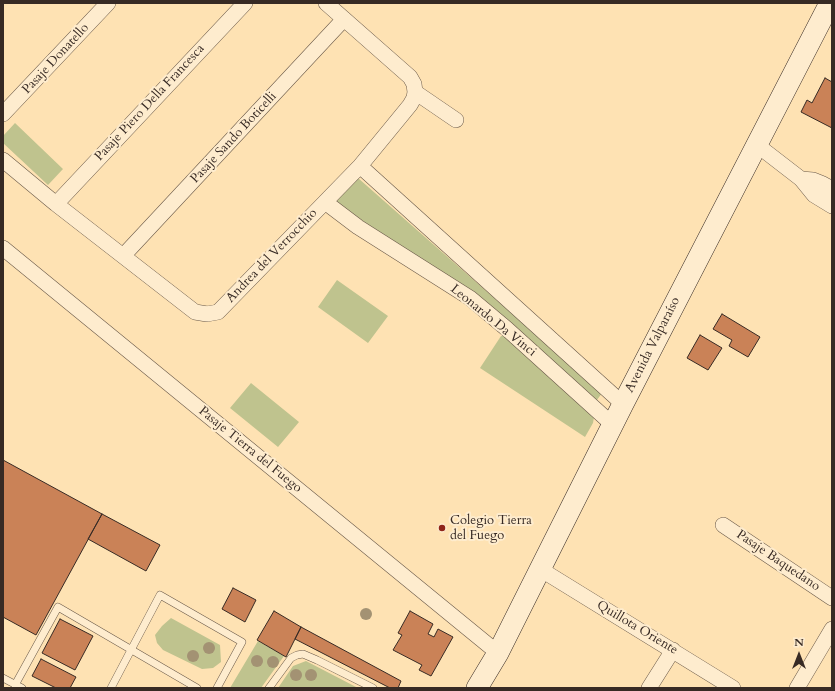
<!DOCTYPE html>
<html>
<head>
<meta charset="utf-8">
<style>
	body { margin:0 }
	#map { position:relative; width:835px; height:691px; overflow:hidden; background:#fee2b3; font-family:Cardo,serif }
	canvas { display:block }
	.frame { position:absolute; inset:0; border:4px solid #372a24; pointer-events:none }
	.north { position:absolute; left:779px; top:635px; width:40px; height:40px; -webkit-text-stroke:3px #feecce; paint-order:stroke; rotate:0deg; font-size:11px; font-weight:700; line-height:16px; text-align:center; color:#372a24 }
	.north::after { content:''; display:block; margin:auto; width:14px; height:18px; background:#372a24; clip-path:polygon(50% 0,100% 100%,50% 72%,0 100%) }
</style>
</head>
<body>
<div id="map">
<canvas width="835" height="691"></canvas>
<div class="frame"></div>
<div class="north">N</div>
</div>
<script>
const g = document.querySelector('canvas').getContext('2d');
g.lineJoin = 'round';
function paint(path, color) { g.fillStyle = color; g.fill(path, 'evenodd'); }
const poly = rows => new Path2D(rows.map(r => 'M' + r).join(''));
function stroke(path, color, width, dash) { g.strokeStyle = color; g.lineWidth = width; g.lineCap = dash ? 'butt' : 'round'; g.setLineDash(dash || []); g.stroke(path); }
function write(font, color, halo, rows, align = 'center') {
  g.font = font + ' Cardo,serif'; g.lineWidth = 4; g.setLineDash([]); g.textBaseline = 'middle'; g.strokeStyle = halo; g.fillStyle = color; for (const [text, x, y, turn = 0] of rows) {
    g.save(); g.translate(x, y); g.rotate((+turn || 0) * Math.PI / 180); g.textAlign = isNaN(turn) ? turn : align; if (halo) g.strokeText(text, 0, 0); g.fillText(text, 0, 0); g.restore();
  }
}
paint(poly([
	[15,123,63,169,48,185,3,143,3,136],
	[358,178,602,393,597,400,472,292,335,203],
	[337,280,388,316,368,343,318,307],
	[501,336,504,336,594,417,593,423,585,437,480,368],
	[251,383,299,422,278,447,230,408],
	[171,618,220,645,221,662,213,668,202,669,163,650,157,643,155,635,162,626],
	[258,641,284,656,261,688,230,688],
	[306,661,358,688,278,688,293,666]
]), '#bfc38e');
const building = poly([
	[825,78,832,82,832,128,801,112,807,100,812,103,825,78],
	[722,314,760,337,748,357,729,346,732,340,713,329,722,314],
	[700,335,722,348,708,370,687,358,700,335],
	[3,460,102,514,36,635,3,617,3,460],
	[102,514,160,545,146,571,88,539,102,514],
	[233,588,256,600,245,622,222,609,233,588],
	[274,611,301,627,286,657,257,640,274,611],
	[410,611,433,624,428,634,434,637,438,629,453,637,431,676,419,670,422,665,393,650,402,635,398,633,410,611],
	[60,619,93,636,75,670,42,653,60,619],
	[301,627,401,681,398,688,390,688,295,639,301,627],
	[41,659,76,677,70,688,56,688,32,676,41,659]
]);
paint(building, '#ca8257');
stroke(building, '#372a24', 1);
const lane = poly([
	[3,678,22,688],
	[15,685,58,607,197,688],
	[111,688,160,595,242,642,217,688],
	[269,688,291,658,297,655,303,654,317,660,373,688]
]);
const street = poly([
	[415,92,456,120],
	[3,114,108,3],
	[757,145,801,179,814,195,832,206],
	[3,160,56,204,195,312,207,314,218,312,360,166,410,105,414,98,415,92,414,84,410,77,326,3],
	[360,166,623,404],
	[801,179,813,180,823,184,832,189],
	[325,202,358,227,470,298,507,329,613,425],
	[56,204,245,3],
	[3,248,498,653],
	[123,256,344,19],
	[723,525,832,598],
	[540,569,733,688],
	[649,688,673,650],
	[797,688,832,629]
]);
const secondary = poly([
	[477,688,498,653,623,404,830,3]
]);
stroke(lane, '#695848', 8);
stroke(street, '#695848', 16);
stroke(secondary, '#372a24', 22);
stroke(lane, '#feecce', 7);
stroke(street, '#feecce', 15);
stroke(secondary, '#feecce', 21);
g.fillStyle = '#a39273';
for (const [x, y] of [
	[366,614],
	[209,648],
	[193,656],
	[257,661],
	[273,662],
	[296,675],
	[311,675]
]) { g.beginPath(); g.arc(x, y, 6, 0, 2 * Math.PI); g.fill(); }
for (const [x, y, r, color] of [
	[442,528,4,"#8f2418"]
]) { const dot = new Path2D(); dot.arc(x, y, r, 0, 2 * Math.PI); g.fillStyle = color; g.fill(dot); stroke(dot, '#feecce', 1.5); }
write('13px', '#372a24', '#feecce', [
	["Pasaje Donatello",56,59,-47],
	["Pasaje Piero Della Francesca",150,103,-47],
	["Pasaje Sando Boticelli",234,138,-47],
	["Andrea del Verrocchio",272,256,-46],
	["Leonardo Da Vinci",493,321,39],
	["Avenida Valparaíso",653,345,-63],
	["Pasaje Tierra del Fuego",250,450,39],
	["Pasaje Baquedano",778,561,34],
	["Quillota Oriente",637,628,31]
]);
write('13px', '#372a24', '#feecce', [
	["Colegio Tierra",450,521],
	["del Fuego",450,536]
], 'left');
</script>
</body>
</html>
